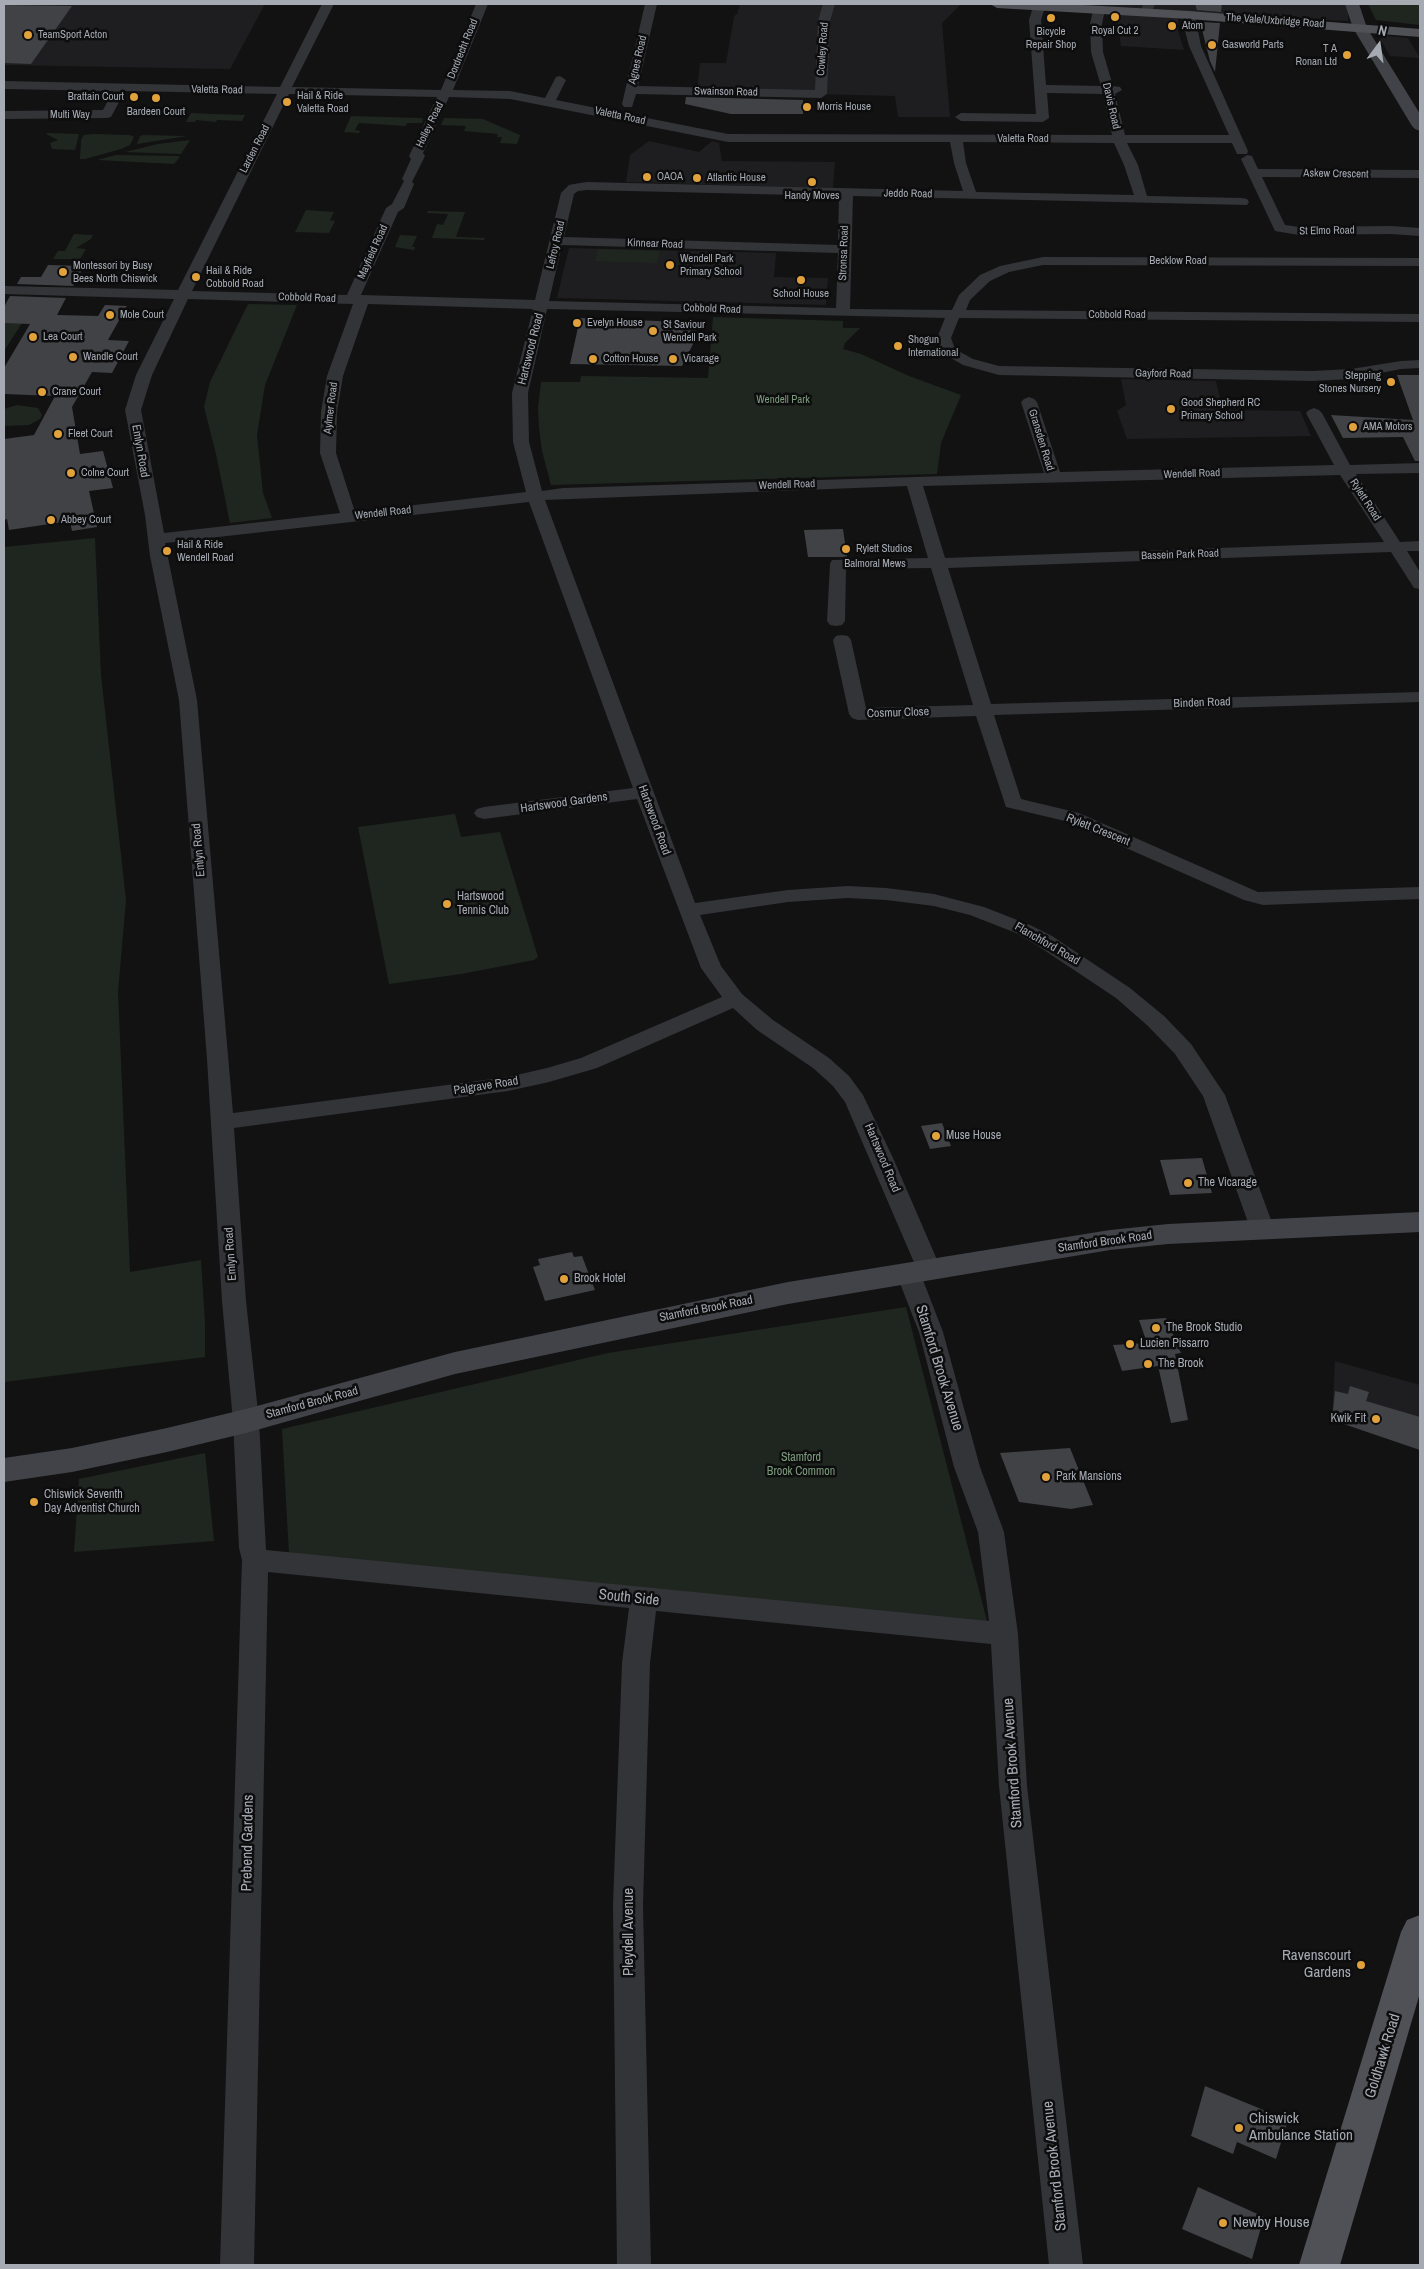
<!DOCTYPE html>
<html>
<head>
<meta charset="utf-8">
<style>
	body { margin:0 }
	#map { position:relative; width:1424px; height:2269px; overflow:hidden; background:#121213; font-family:"Archivo Narrow",sans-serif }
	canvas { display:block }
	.frame { position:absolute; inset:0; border:5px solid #a5aab3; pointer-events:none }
	.north { position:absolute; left:1354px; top:20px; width:50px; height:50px; -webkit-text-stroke:4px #0d0d0e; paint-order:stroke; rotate:14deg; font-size:14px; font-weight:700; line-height:20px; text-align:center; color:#a5aab3 }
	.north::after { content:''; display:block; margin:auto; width:18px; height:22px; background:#a5aab3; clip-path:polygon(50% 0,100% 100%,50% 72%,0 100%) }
</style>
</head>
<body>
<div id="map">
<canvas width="1424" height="2269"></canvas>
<div class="frame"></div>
<div class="north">N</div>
</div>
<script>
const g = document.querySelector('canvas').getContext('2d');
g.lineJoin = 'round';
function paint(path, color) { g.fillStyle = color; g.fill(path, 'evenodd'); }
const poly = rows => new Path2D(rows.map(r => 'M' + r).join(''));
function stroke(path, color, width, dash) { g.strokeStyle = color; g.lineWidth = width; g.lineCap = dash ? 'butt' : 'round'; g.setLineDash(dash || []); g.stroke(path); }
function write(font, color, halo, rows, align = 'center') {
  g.font = font + ' "Archivo Narrow",sans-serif'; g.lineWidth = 5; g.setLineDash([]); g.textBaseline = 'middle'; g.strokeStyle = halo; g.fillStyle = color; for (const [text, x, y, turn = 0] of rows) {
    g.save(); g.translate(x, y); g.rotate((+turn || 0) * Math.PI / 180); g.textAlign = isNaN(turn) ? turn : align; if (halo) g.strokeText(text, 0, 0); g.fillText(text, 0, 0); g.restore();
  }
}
paint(poly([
	[4,4,265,4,230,69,4,65],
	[740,4,961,4,942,23,950,117,898,117,895,96,697,91,700,63,726,63,734,17,736,14,737,15],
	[1027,4,1348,4,1348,21,1178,13,1178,31,1184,50,1121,46,1116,10],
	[1386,36,1408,38,1420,58,1390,56,1380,39],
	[649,141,699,152,712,141,719,143,722,161,835,162,833,188,626,182,630,155],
	[569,248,776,253,774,277,828,278,826,305,557,298],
	[1121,379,1216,381,1223,410,1300,411,1311,436,1127,439,1117,411,1126,405],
	[1335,1361,1420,1385,1420,1450,1332,1420]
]), '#1e1e20');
paint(poly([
	[1368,4,1420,4,1420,25,1376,20],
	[191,113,213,114,245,115,242,121,217,120,216,122,196,120,195,122,186,122],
	[351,116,420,118,423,119,422,123,407,123,406,126,359,123,355,130,360,131,359,133,344,132],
	[444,118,483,119,520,135,517,144,500,143,502,137,497,137,498,134,464,131,466,126,441,125],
	[48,133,79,134,75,150,52,149,50,143,58,140,46,134],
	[93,134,130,135,134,137,130,145,121,149,85,159,80,159,81,140,84,135],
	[143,135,185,136,187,136,137,144,140,136],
	[190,140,181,154,125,152,158,144],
	[116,155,177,156,180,157,174,164,97,160],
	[306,210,334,212,330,220,335,221,329,233,295,232],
	[428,211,465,212,456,237,485,238,484,240,432,238,437,224,443,225,448,214,427,213],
	[74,234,93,235,91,239,76,248,86,249,80,259,53,259,58,251,65,251],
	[400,235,417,236,412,247,415,247,414,250,395,247],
	[598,249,660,251,657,263,595,261],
	[248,304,297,305,265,385,257,435,263,493,272,518,230,523,216,454,204,407,210,382],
	[713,317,843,321,843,328,860,328,845,343,843,349,861,354,909,376,961,395,941,443,937,474,551,485,542,451,539,427,538,408,541,382,580,382,581,376,708,378],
	[4,323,22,323,4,351],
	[17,405,38,408,42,415,40,419,29,425,4,426,4,409],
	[95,538,101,675,126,900,118,992,130,1272,201,1260,205,1323,205,1357,4,1382,4,547],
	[455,814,461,837,500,832,538,957,534,960,461,974,389,984,358,827],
	[906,1307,988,1625,289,1554,282,1429,608,1353],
	[205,1453,214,1541,74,1552,79,1479]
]), '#1f261f');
paint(poly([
	[1195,4,1222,4,1221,12,1197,10],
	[4,5,72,6,31,64,4,63],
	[1200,22,1220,23,1215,72,1210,61],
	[686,97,803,100,803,114,731,114,685,104],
	[48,265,84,266,73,286,17,284,21,277,41,277],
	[10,296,66,298,57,315,98,316,105,305,127,306,108,340,129,341,112,373,92,372,72,407,80,454,103,451,113,488,89,491,97,527,72,531,70,521,9,530,7,519,4,520,4,439,34,435,55,396,4,394,4,368,30,324,4,323,4,307],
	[580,318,683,322,682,326,696,327,695,340,682,366,570,364],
	[1397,375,1420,375,1420,461,1415,461,1403,437,1343,438,1331,415,1413,420],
	[843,529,847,557,808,557,804,530],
	[942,1123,951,1146,930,1149,921,1126],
	[1202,1158,1212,1193,1170,1195,1160,1160],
	[572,1252,574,1257,582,1256,595,1290,545,1301,533,1267,540,1265,538,1259],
	[1166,1318,1181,1353,1175,1354,1188,1420,1171,1423,1158,1366,1122,1371,1113,1345,1147,1343,1139,1320],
	[1350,1386,1369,1392,1366,1401,1420,1417,1420,1450,1332,1420,1335,1391,1348,1394],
	[1070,1448,1093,1505,1071,1509,1019,1502,1000,1453],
	[1205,2086,1288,2120,1276,2159,1237,2142,1233,2154,1191,2136],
	[1198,2187,1264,2217,1252,2259,1182,2229]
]), '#414246');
paint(poly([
	[322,4,334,4,292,87,441,90,476,4,488,4,453,90,510,91,545,98,556,77,560,76,566,80,556,100,728,134,1112,135,1103,94,1047,93,1049,118,1043,122,961,121,955,117,961,113,1036,114,1029,20,1033,7,1038,4,1045,7,1041,20,1046,85,1101,86,1091,52,1090,24,1093,10,1099,7,1105,10,1102,24,1103,52,1113,86,1120,87,1122,90,1115,94,1125,135,1229,135,1189,46,1183,23,1183,15,1189,12,1195,15,1201,46,1248,151,1247,154,1237,154,1232,143,1127,143,1138,165,1147,196,1242,198,1247,199,1249,202,1247,205,853,196,850,309,952,310,959,295,980,275,1000,266,1043,257,1420,258,1420,266,1043,265,1009,272,990,281,970,300,966,310,1420,314,1420,322,959,318,951,338,955,349,973,359,999,366,1312,371,1351,369,1401,361,1420,360,1420,368,1401,369,1351,379,1312,381,999,375,963,365,944,354,937,338,945,318,547,309,528,393,529,442,542,491,563,488,1044,473,1021,402,1024,399,1029,397,1034,399,1037,402,1060,472,1334,465,1306,413,1309,410,1314,408,1319,410,1322,413,1350,465,1420,463,1420,473,1356,474,1400,542,1420,541,1420,551,1407,551,1420,572,1420,589,1414,588,1391,552,948,568,991,704,1420,692,1420,702,994,715,1021,799,1079,813,1258,892,1420,887,1420,899,1263,905,1244,900,1065,821,1006,807,976,716,858,720,852,718,849,714,833,640,836,636,842,635,848,636,851,640,866,708,973,705,931,568,846,569,845,621,842,625,836,626,830,625,827,621,830,564,832,560,928,558,907,486,545,500,695,903,788,890,848,886,886,888,934,894,984,907,1030,925,1052,936,1130,988,1164,1016,1191,1044,1225,1095,1274,1228,1270,1234,1262,1236,1254,1234,1250,1228,1203,1096,1175,1054,1148,1026,1116,998,1038,946,1016,933,970,915,934,906,886,900,848,898,788,902,700,915,721,966,742,994,773,1020,829,1058,849,1076,863,1095,893,1158,941,1269,937,1275,929,1278,921,1275,943,1332,980,1467,1004,1532,1018,1634,1027,1786,1083,2265,1049,2265,999,1786,991,1644,656,1611,650,1663,643,1905,651,2265,617,2265,613,1905,622,1663,629,1608,268,1572,254,2265,220,2265,242,1560,239,1548,233,1421,222,1301,207,1059,179,700,150,556,145,515,125,410,136,375,174,299,4,294,4,286,178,290,277,94,125,91,111,117,107,118,4,119,4,111,103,110,113,91,4,89,4,81,280,87,322,4],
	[289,94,437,97,409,156,411,159,402,179,404,181,392,204,386,208,347,295,192,291,289,94],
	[449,97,510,99,728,142,950,142,954,163,963,191,587,182,574,184,569,185,561,193,535,300,361,295,398,212,404,208,414,184,412,182,425,156,423,153,449,97],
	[963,142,1114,143,1124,165,1134,195,976,192,966,163,963,142],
	[587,190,839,196,838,245,564,237,574,194,578,191,587,190],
	[562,245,838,253,836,308,549,301,562,245],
	[188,299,353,304,327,376,321,412,320,453,340,513,164,533,141,410,152,375,188,299],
	[368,304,533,309,512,393,513,442,526,492,355,512,336,453,337,412,343,376,368,304],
	[1340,475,1384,542,945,558,923,486,1340,475],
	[529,502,633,788,484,807,477,809,474,813,477,817,484,819,637,799,701,968,722,997,581,1058,547,1068,508,1077,233,1113,197,700,165,543,529,502],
	[733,1008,757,1030,813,1068,833,1086,845,1102,916,1267,908,1264,900,1267,896,1273,919,1332,954,1467,978,1532,989,1621,266,1550,259,1421,246,1301,234,1128,508,1091,549,1082,597,1068,733,1008],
	[645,4,657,4,638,86,815,90,818,21,823,4,835,4,830,21,827,94,821,98,636,94,632,107,624,107,622,104,645,4],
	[1143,4,1155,4,1151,14,1143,14,1141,12,1143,4],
	[1247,155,1252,156,1258,169,1420,170,1420,178,1262,177,1285,225,1299,227,1391,226,1420,228,1420,236,1391,234,1299,235,1275,231,1241,159,1247,155]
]), '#333438');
paint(poly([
	[1345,4,1359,4,1367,28,1420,114,1420,131,1415,129,1412,126,1353,28,1345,4],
	[1420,1212,1420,1232,1168,1244,1110,1250,788,1304,455,1374,246,1433,167,1452,72,1472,4,1482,4,1458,72,1448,167,1428,246,1409,455,1352,788,1282,1110,1230,1168,1224,1420,1212]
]), '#414348');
paint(poly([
	[990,4,1066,4,1189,11,1420,29,1420,37,1189,19,997,8,990,4],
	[1420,1915,1420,1993,1340,2265,1299,2265,1401,1932,1407,1920,1420,1915]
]), '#505157');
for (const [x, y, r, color] of [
	[1115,17,5,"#e1a23c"],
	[1051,18,5,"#e1a23c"],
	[1172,26,5,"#e1a23c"],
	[28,35,5,"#e1a23c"],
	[1212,45,5,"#e1a23c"],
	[1347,55,5,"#e1a23c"],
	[134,97,5,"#e1a23c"],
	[156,98,5,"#e1a23c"],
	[287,102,5,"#e1a23c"],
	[807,107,5,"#e1a23c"],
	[647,177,5,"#e1a23c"],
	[697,178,5,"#e1a23c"],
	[812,182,5,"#e1a23c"],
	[670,265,5,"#e1a23c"],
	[63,272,5,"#e1a23c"],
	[196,277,5,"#e1a23c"],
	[801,280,5,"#e1a23c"],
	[110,315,5,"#e1a23c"],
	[577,323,5,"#e1a23c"],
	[653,331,5,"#e1a23c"],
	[33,337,5,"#e1a23c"],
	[898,346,5,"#e1a23c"],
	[73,357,5,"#e1a23c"],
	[593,359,5,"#e1a23c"],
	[673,359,5,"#e1a23c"],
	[1391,382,5,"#e1a23c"],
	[42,392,5,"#e1a23c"],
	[1171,409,5,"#e1a23c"],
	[1353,427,5,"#e1a23c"],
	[58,434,5,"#e1a23c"],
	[71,473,5,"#e1a23c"],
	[51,520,5,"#e1a23c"],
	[846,549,5,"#e1a23c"],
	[167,551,5,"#e1a23c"],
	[447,904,5,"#e1a23c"],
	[936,1136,5,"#e1a23c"],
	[1188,1183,5,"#e1a23c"],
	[564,1279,5,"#e1a23c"],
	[1156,1328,5,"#e1a23c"],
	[1130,1344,5,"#e1a23c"],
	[1148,1364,5,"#e1a23c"],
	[1376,1419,5,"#e1a23c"],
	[1046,1477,5,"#e1a23c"],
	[34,1502,5,"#e1a23c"],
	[1361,1965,5,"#e1a23c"],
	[1239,2128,5,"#e1a23c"],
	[1223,2223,5,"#e1a23c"]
]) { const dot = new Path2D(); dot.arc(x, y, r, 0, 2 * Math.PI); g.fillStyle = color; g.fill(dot); stroke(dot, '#0d0d0e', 2); }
write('11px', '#a5aab3', '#0d0d0e', [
	["The Vale/Uxbridge Road",1275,21,4],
	["Dordrecht Road",463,49,-68],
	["Cowley Road",823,49,-86],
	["Agnes Road",638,60,-77],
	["Valetta Road",217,90,1],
	["Swainson Road",726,92,1],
	["Davis Road",1111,106,77],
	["Multi Way",70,115],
	["Valetta Road",620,116,12],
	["Holley Road",430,125,-64],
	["Valetta Road",1023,139],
	["Larden Road",255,149,-63],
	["Askew Crescent",1336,174,1],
	["Jeddo Road",908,194,1],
	["St Elmo Road",1327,231,-1],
	["Kinnear Road",655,244,2],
	["Lefroy Road",556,245,-77],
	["Mayfield Road",373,252,-66],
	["Stronsa Road",844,253,-88],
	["Becklow Road",1178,261],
	["Cobbold Road",307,298,2],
	["Cobbold Road",712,309,2],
	["Cobbold Road",1117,315],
	["Gayford Road",1163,374,1],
	["Aylmer Road",331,408,-83],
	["Gransden Road",1041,440,73],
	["Wendell Road",1192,474,-2],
	["Wendell Road",787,485,-2],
	["Rylett Road",1365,500,57],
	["Wendell Road",383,513,-6],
	["Bassein Park Road",1180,555,-2],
	["Balmoral Mews",875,564]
]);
write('11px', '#a5aab3', '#0d0d0e', [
	["Atom",1182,26],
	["Royal Cut 2",1115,31,"center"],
	["Bicycle",1051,32,"center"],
	["Repair Shop",1051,45,"center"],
	["TeamSport Acton",38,35],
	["Gasworld Parts",1222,45],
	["T A",1337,49,"right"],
	["Ronan Ltd",1337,62,"right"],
	["Hail & Ride",297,96],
	["Valetta Road",297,109],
	["Brattain Court",124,97,"right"],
	["Morris House",817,107],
	["Bardeen Court",156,112,"center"],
	["OAOA",657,177],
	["Atlantic House",707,178],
	["Handy Moves",812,196,"center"],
	["Wendell Park",680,259],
	["Primary School",680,272],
	["Montessori by Busy",73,266],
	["Bees North Chiswick",73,279],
	["Hail & Ride",206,271],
	["Cobbold Road",206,284],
	["School House",801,294,"center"],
	["Mole Court",120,315],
	["Evelyn House",587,323],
	["St Saviour",663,325],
	["Wendell Park",663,338],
	["Lea Court",43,337],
	["Shogun",908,340],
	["International",908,353],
	["Wandle Court",83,357],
	["Cotton House",603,359],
	["Vicarage",683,359],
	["Stepping",1381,376,"right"],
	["Stones Nursery",1381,389,"right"],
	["Crane Court",52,392],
	["Good Shepherd RC",1181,403],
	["Primary School",1181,416],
	["AMA Motors",1363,427],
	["Fleet Court",68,434],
	["Colne Court",81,473],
	["Abbey Court",61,520],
	["Hail & Ride",177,545],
	["Wendell Road",177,558],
	["Rylett Studios",856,549]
], 'left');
write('11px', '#7d9c7e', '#0d0d0e', [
	["Wendell Park",783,400]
]);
write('12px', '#a5aab3', '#0d0d0e', [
	["Hartswood Road",531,349,-76],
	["Emlyn Road",140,451,80],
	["Binden Road",1202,703,-2],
	["Cosmur Close",898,713,-2],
	["Hartswood Gardens",564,803,-8],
	["Hartswood Road",654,820,70],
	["Rylett Crescent",1098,830,22],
	["Emlyn Road",199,850,-95],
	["Flanchford Road",1047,944,30],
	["Palgrave Road",486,1086,-9],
	["Hartswood Road",882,1158,67],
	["Stamford Brook Road",1105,1242,-8],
	["Emlyn Road",231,1254,-94],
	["Stamford Brook Road",706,1309,-11],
	["Stamford Brook Road",312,1403,-15]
]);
write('12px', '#a5aab3', '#0d0d0e', [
	["Hartswood",457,897],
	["Tennis Club",457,911],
	["Muse House",946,1136],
	["The Vicarage",1198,1183],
	["Brook Hotel",574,1279],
	["The Brook Studio",1166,1328],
	["Lucien Pissarro",1140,1344],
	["The Brook",1158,1364],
	["Kwik Fit",1366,1419,"right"],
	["Park Mansions",1056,1477],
	["Chiswick Seventh",44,1495],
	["Day Adventist Church",44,1509]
], 'left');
write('12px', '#7d9c7e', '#0d0d0e', [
	["Stamford",801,1458],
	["Brook Common",801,1472]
]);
write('15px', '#a5aab3', '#0d0d0e', [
	["Stamford Brook Avenue",939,1368,73],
	["South Side",629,1598,6],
	["Stamford Brook Avenue",1013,1763,-94],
	["Prebend Gardens",248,1843,-89],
	["Pleydell Avenue",629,1932,-90],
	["Goldhawk Road",1383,2056,-73],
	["Stamford Brook Avenue",1055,2166,-96]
]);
write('15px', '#a5aab3', '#0d0d0e', [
	["Ravenscourt",1351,1956,"right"],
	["Gardens",1351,1973,"right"],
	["Chiswick",1249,2119],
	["Ambulance Station",1249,2136],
	["Newby House",1233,2223]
], 'left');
</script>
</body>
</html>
